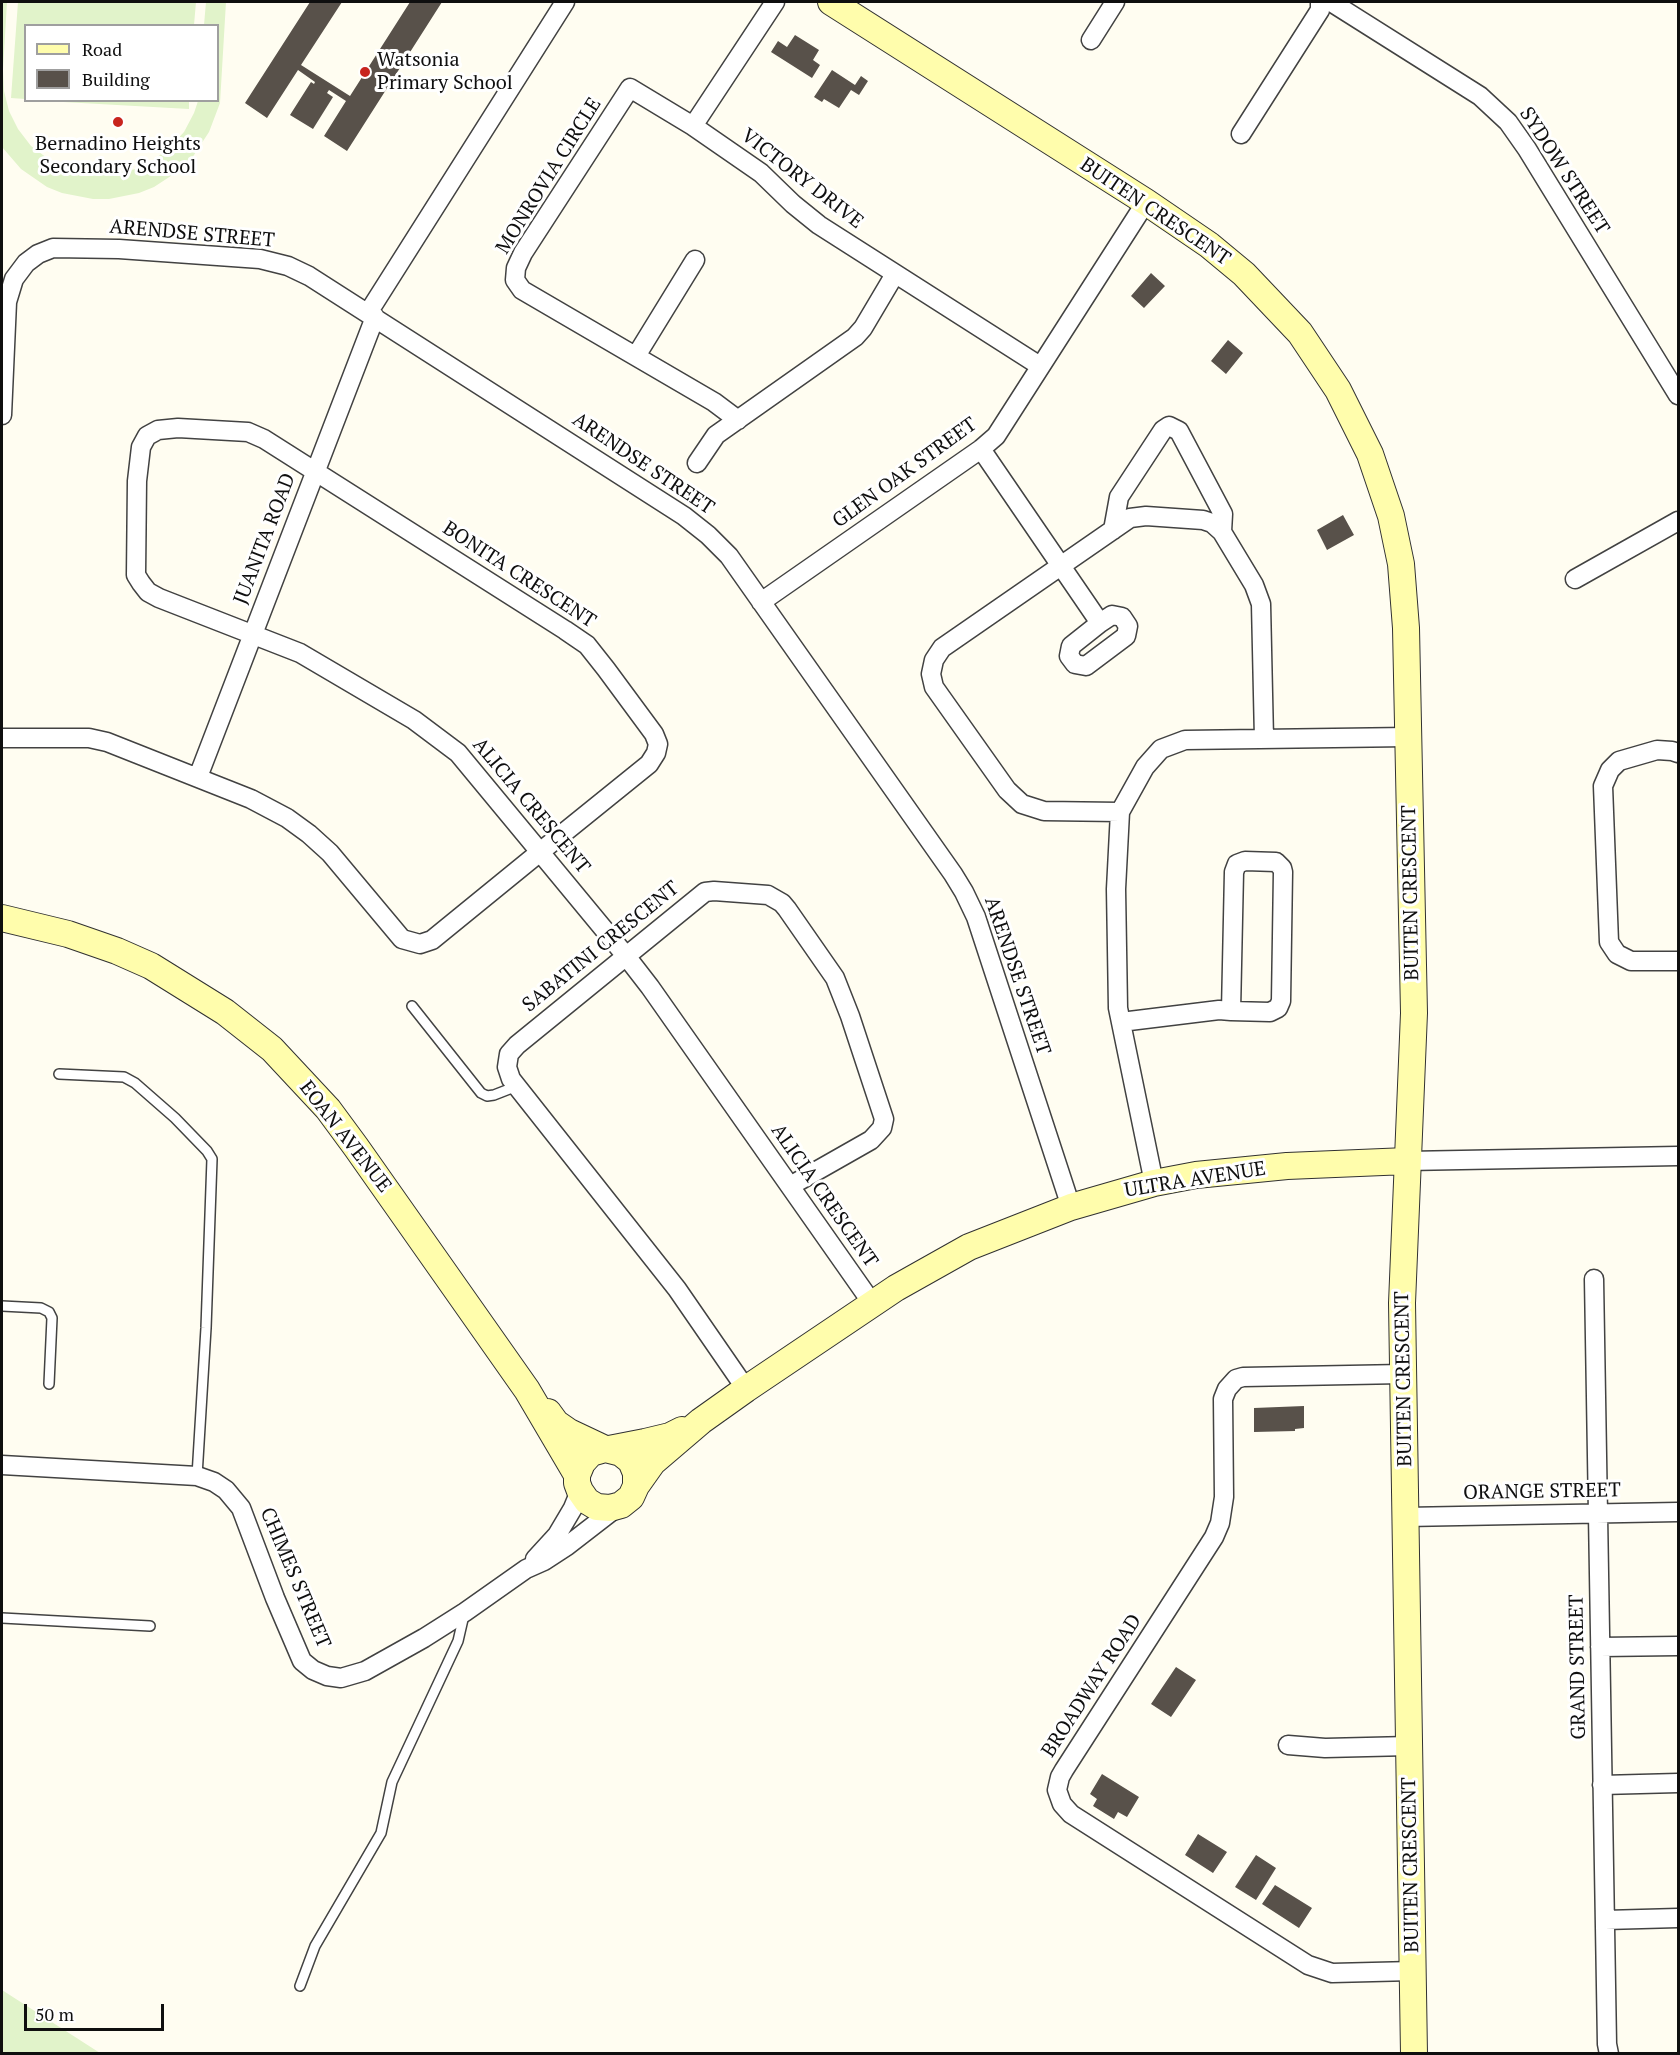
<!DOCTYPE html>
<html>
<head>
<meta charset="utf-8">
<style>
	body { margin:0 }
	#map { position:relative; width:1680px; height:2055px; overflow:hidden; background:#fffdf1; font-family:"PT Serif",serif }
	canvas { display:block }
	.frame { position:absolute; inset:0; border:3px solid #0f0f0f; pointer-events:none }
	.legend { position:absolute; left:24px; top:24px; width:195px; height:78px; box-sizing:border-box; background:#fff; border:2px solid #9f9f9f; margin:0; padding:8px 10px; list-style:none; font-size:18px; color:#0f0f0f }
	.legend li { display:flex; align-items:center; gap:12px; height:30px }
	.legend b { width:30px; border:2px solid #9f9f9f }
	.scale { position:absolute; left:24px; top:2004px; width:140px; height:27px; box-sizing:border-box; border:3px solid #0f0f0f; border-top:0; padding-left:8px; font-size:18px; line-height:21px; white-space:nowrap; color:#0f0f0f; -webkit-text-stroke:4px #fff; paint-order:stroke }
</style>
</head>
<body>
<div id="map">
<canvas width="1680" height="2055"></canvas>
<div class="frame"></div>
<ul class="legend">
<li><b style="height:8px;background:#fffdac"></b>Road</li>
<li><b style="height:16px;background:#58514a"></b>Building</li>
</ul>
<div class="scale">50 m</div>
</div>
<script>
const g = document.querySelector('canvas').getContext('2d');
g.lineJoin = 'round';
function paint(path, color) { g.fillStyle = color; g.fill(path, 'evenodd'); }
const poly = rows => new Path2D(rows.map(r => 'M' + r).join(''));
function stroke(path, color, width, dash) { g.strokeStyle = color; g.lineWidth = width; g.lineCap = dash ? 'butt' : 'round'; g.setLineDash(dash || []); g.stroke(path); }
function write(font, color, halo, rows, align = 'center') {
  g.font = font + ' "PT Serif",serif'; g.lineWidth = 6; g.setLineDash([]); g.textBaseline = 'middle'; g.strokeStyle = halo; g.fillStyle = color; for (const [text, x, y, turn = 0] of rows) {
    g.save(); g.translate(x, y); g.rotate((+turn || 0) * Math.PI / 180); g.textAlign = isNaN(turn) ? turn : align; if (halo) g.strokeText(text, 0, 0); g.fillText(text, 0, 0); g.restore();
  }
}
paint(poly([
	[2,2,7,2,3,70,4,91,9,111,18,129,31,146,55,164,84,174,105,175,136,169,154,160,170,147,184,132,194,113,198,101,218,100,218,26,204,25,206,2,226,2,220,103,209,132,192,158,180,170,154,187,139,193,109,199,93,199,62,193,47,187,21,169,2,147],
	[18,2,196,2,194,25,26,26,25,99,11,98],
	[45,101,189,101,189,109],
	[2,1990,100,2053,2,2053]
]), '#e1f3ca');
paint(poly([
	[310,2,342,2,301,65,350,96,410,2,442,2,347,151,324,136,346,101,329,90,327,93,333,97,313,129,290,115,311,82,314,84,315,82,298,70,267,118,245,103],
	[795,35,819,50,813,60,820,65,812,78,771,52,778,41,787,47],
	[832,70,855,85,861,76,868,81,859,95,851,90,839,108,824,99,822,102,814,97],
	[1151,273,1165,286,1144,308,1131,296],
	[1228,340,1243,353,1226,374,1211,361],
	[1343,515,1354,535,1327,550,1317,530],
	[1304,1406,1304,1428,1295,1429,1295,1431,1254,1432,1254,1408],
	[1176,1667,1196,1680,1171,1717,1151,1704],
	[1102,1774,1139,1797,1127,1817,1118,1812,1114,1819,1093,1806,1097,1799,1090,1794],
	[1198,1834,1227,1852,1213,1873,1185,1855],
	[1256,1855,1276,1868,1256,1900,1235,1887],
	[1275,1885,1312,1908,1299,1928,1262,1904]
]), '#58514a');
const lane = poly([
	[412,1006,481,1093,487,1096,494,1095,517,1086],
	[59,1074,124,1077,135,1083,175,1118,207,1151,212,1159,206,1328,197,1476],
	[2,1306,41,1308,49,1312,52,1318,49,1384],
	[2,1618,150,1626],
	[300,1986,315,1946,381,1833,392,1782,458,1641,464,1615]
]);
const street = poly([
	[1331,2,1480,96,1508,122,1527,149,1678,395],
	[1091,40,1115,2],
	[693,126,775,2],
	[1241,134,1320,10,1320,2],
	[368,313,565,2],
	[636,356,695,260],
	[2,415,7,302,14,279,26,263,38,254,53,248,119,249,260,259,288,266,309,276,684,516,708,535,729,556,953,874,964,892,976,917,1071,1207],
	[738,420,714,402,522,290,515,280,516,268,523,253,630,88,693,126,761,173,793,204,819,225,1040,366],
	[981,449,1100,623,1071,646,1069,656,1075,664,1086,666,1126,636,1128,626,1122,617,1112,615,1100,623],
	[697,463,716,435,855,337,863,328,895,274],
	[1113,530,1119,497,1163,430,1169,426,1179,431,1223,514,1222,532],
	[1575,579,1678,521],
	[761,602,981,449,996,436,1146,202],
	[2,738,89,738,107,742,251,799,287,818,309,834,330,853,402,939,420,944,432,940,540,852,649,764,656,753,658,744,654,734,606,669,587,645,565,630,264,439,248,432,178,428,158,430,147,436,141,447,137,481,136,575,141,583,148,592,159,598,300,653,414,720,458,753,540,852,626,956,650,987,872,1303],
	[1678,753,1672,751,1657,750,1619,761,1610,770,1603,786,1609,942,1617,954,1631,961,1678,961],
	[198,777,375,317],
	[1120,812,1044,811,1022,804,1007,790,934,687,931,674,934,660,942,648,1130,518,1146,516,1203,520,1212,523,1222,532,1254,585,1261,604,1264,739],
	[1245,861,1276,862,1282,868,1283,872,1281,1001,1278,1008,1270,1012,1231,1011,1234,872,1237,864,1245,861],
	[1121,1022,1219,1010,1231,1011],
	[1407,1161,1678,1156],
	[1154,1183,1118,1008,1116,889,1120,812,1145,767,1161,749,1185,740,1408,737],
	[1594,1279,1607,2044,1609,2054],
	[1403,1374,1243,1377,1236,1379,1227,1389,1223,1399,1224,1497,1220,1523,1214,1537,1064,1770,1060,1777,1057,1790,1062,1804,1071,1814,1308,1965,1332,1973,1413,1971],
	[746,1389,677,1289,511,1079,507,1067,509,1054,517,1045,705,892,714,891,768,895,782,903,787,909,835,978,850,1016,884,1119,882,1128,871,1140,790,1186],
	[2,1465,197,1476,214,1482,226,1490,241,1508,275,1598,302,1661,313,1670,327,1676,341,1678,365,1671,424,1638,465,1612,526,1569,544,1561,567,1546,620,1505],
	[1405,1517,1678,1512],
	[535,1559,557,1535,573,1508,580,1491],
	[1600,1647,1678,1646],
	[1288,1745,1325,1748,1409,1746],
	[1602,1785,1678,1783],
	[1605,1920,1678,1918]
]);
const secondary = poly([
	[831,2,1146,202,1209,245,1244,274,1300,333,1338,390,1370,454,1391,516,1401,564,1406,628,1414,1013,1402,1303,1414,2054],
	[2,918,68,934,117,951,151,966,225,1012,272,1049,328,1109,356,1147,527,1390,577,1475],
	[548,1412,556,1423,569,1432,605,1449,621,1453,631,1461,636,1473,636,1486,631,1497,621,1505,610,1508,597,1507,587,1501,580,1491,577,1483,577,1475,582,1463,591,1453,605,1449],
	[609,1449,645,1442,670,1436,682,1430],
	[636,1486,653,1462,701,1421,746,1389,896,1288,969,1247,1071,1207,1154,1183,1196,1175,1287,1166,1407,1161]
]);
stroke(lane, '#424242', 12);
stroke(street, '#424242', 21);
stroke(secondary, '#313131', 28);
stroke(lane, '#fff', 9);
stroke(street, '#fff', 18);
stroke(secondary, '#fffdac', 26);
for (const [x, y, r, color] of [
	[365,72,6,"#c8251e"],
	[118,122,6,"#c8251e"]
]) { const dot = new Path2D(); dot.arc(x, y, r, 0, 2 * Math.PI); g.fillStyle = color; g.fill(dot); stroke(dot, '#fff', 2); }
write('20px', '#0f0f0f', '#fff', [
	["Watsonia",377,60],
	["Primary School",377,83],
	["Bernadino Heights",118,144,"center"],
	["Secondary School",118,167,"center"]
], 'left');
write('20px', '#0f0f0f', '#fff', [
	["SYDOW STREET",1564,171,57],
	["MONROVIA CIRCLE",549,176,-58],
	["VICTORY DRIVE",802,179,38],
	["BUITEN CRESCENT",1155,212,34],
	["ARENDSE STREET",192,234,5],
	["ARENDSE STREET",643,464,34],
	["GLEN OAK STREET",905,473,-36],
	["JUANITA ROAD",265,539,-69],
	["BONITA CRESCENT",519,575,33],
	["ALICIA CRESCENT",531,806,50],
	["BUITEN CRESCENT",1411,893,-91],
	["SABATINI CRESCENT",601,947,-39],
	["ARENDSE STREET",1017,976,71],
	["EOAN AVENUE",345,1137,52],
	["ULTRA AVENUE",1195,1180,-9],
	["ALICIA CRESCENT",824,1196,55],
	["BUITEN CRESCENT",1404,1379,-91],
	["ORANGE STREET",1542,1492,-1],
	["CHIMES STREET",295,1578,67],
	["GRAND STREET",1578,1667,-91],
	["BROADWAY ROAD",1092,1686,-57],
	["BUITEN CRESCENT",1411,1865,-91]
]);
</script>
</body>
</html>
